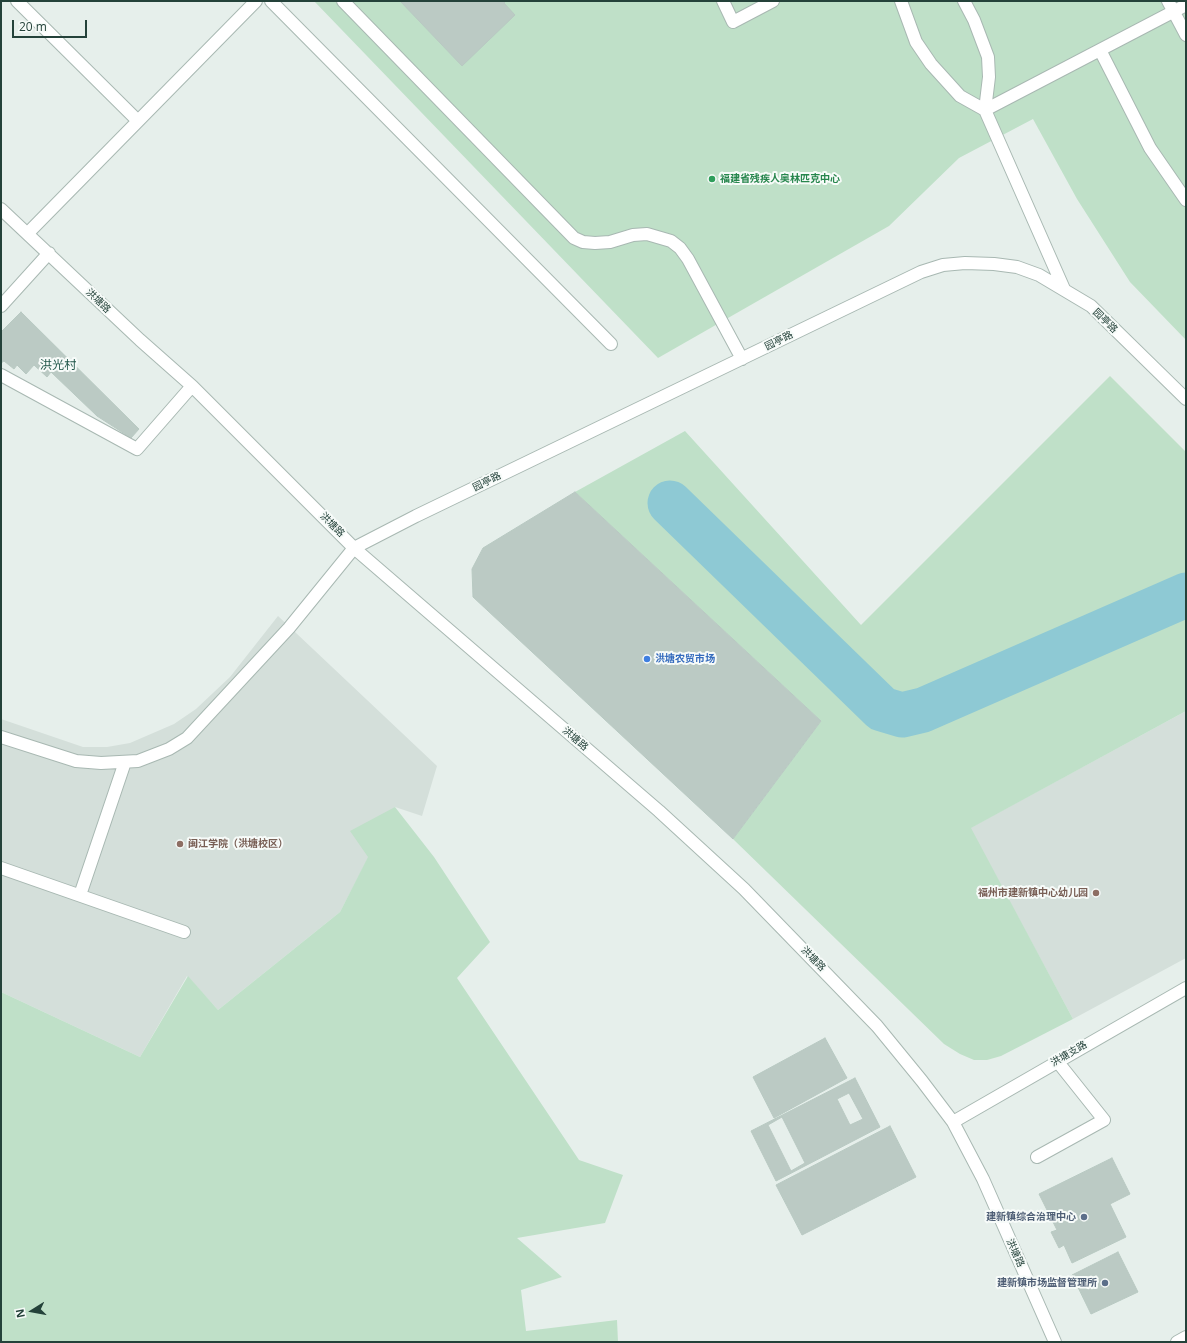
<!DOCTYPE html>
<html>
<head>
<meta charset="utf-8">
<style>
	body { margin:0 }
	#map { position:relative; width:1187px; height:1343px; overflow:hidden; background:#e6efeb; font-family:"Open Sans",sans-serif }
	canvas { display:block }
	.frame { position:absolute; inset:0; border:2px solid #24423a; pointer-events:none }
	.north { position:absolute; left:12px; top:1291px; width:40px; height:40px; -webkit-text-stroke:3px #f7fbf9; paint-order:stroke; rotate:259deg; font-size:11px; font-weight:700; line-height:16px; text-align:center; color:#24423a }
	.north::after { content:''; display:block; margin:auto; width:14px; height:18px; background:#24423a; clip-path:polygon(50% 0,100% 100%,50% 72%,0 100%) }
	.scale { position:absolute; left:12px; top:20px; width:75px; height:18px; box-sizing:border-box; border:2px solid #24423a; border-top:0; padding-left:5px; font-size:12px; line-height:14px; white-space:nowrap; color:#24423a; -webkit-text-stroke:3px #f7fbf9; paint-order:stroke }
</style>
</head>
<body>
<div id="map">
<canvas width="1187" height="1343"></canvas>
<div class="frame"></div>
<div class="north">N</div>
<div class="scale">20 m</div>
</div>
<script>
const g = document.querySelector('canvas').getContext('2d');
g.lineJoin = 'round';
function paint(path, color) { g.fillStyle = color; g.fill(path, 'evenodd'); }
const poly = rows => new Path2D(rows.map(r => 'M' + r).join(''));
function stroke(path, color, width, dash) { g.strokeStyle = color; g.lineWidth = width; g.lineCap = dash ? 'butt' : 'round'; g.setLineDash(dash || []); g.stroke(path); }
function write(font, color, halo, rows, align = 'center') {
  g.font = font + ' "Open Sans","Noto Sans SC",sans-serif'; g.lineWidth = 4; g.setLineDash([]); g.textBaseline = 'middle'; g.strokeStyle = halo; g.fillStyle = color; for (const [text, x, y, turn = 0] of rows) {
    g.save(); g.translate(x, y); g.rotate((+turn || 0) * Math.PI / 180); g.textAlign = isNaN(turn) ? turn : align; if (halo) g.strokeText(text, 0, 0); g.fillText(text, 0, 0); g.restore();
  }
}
paint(poly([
	[278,616,437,766,422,816,395,807,340,912,218,1010,187,976,140,1057,1,992,1,719,83,747,107,747,130,743,174,724,196,709,230,677],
	[1186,711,1186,958,1073,1019,970,828]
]), '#d4dfda');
paint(poly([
	[314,1,1186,1,1186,340,1130,282,1077,199,1033,119,959,158,889,226,658,358],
	[1110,376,1186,452,1186,711,971,828,1073,1019,1001,1056,987,1060,974,1060,960,1054,944,1044,733,839,821,721,575,492,685,431,861,625],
	[395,807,434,857,490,942,457,978,579,1160,623,1175,605,1223,517,1238,562,1277,521,1290,526,1331,617,1320,618,1342,1,1342,1,992,140,1057,188,976,218,1010,340,912,368,857,350,831]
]), '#bfe0c8');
stroke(poly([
	[670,503,882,709,902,715,923,710,1186,595]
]), '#8ec9d4', 45);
const building = poly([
	[400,1,506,1,504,3,515,15,462,66,400,1],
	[21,312,139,429,131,438,97,416,51,372,47,377,34,365,26,374,17,365,14,369,4,361,1,363,1,332,21,312],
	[575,492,821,721,733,839,473,597,472,569,483,548,575,492],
	[825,1038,847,1078,774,1118,753,1077,825,1038],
	[855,1078,880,1127,776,1181,751,1131,855,1078],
	[849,1093,863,1119,850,1125,837,1099,849,1093],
	[782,1117,805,1163,791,1171,768,1125,782,1117],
	[890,1126,916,1177,802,1235,776,1185,890,1126],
	[1112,1158,1130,1194,1110,1204,1126,1237,1072,1263,1064,1245,1059,1248,1051,1232,1057,1230,1039,1194,1112,1158],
	[1118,1252,1138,1292,1091,1314,1072,1275,1118,1252]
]);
paint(building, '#bbcac4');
stroke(building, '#b8c9c2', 1);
const minor = poly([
	[17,1,138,121],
	[271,1,611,344],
	[343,1,574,238,583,242,595,243,610,242,633,235,647,234,671,241,680,248,688,259,742,359],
	[723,1,733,22,773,1],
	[901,1,916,42,931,64,960,96,985,110],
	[964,1,974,20,988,57,989,77,985,110,1064,289],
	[1168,1,1186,35],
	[1100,50,1150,148,1186,200],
	[985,110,1186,5],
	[1,209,140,340,192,386,354,548,659,811,744,889,877,1026,922,1081,953,1122,983,1179,1055,1342],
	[28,233,256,1],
	[1,306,49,253],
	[1,375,137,449,192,386],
	[1,737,76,761,101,763,138,761,169,749,187,738,289,628,354,548,416,516,921,272,943,265,965,263,994,264,1017,267,1039,275,1091,306,1186,399],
	[1,868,184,932],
	[80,895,125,762],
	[953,1122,1186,988],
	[1037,1157,1104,1120,1057,1061],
	[1177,1342,1186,1337]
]);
stroke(minor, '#a8b8b2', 14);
stroke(minor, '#fff', 12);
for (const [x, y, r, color] of [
	[712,179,4,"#2e9e5b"],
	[647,659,4,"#3f7fe0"],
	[180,844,4,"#8d6e63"],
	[1096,893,4,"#8d6e63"],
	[1084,1217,4,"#5c6f8a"],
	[1105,1283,4,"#5c6f8a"]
]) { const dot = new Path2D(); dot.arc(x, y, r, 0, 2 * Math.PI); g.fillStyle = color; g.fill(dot); stroke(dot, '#f7fbf9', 1.5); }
write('bold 10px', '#27864d', '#f7fbf9', [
	["福建省残疾人奥林匹克中心",720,179]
], 'left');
write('10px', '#24423a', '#f7fbf9', [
	["洪塘路",98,301,44],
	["园亭路",1105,321,44],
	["园亭路",779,341,-26],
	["园亭路",487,482,-26],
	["洪塘路",332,525,45],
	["洪塘路",575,739,41],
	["洪塘路",813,959,46],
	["洪塘支路",1069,1054,-30],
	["洪塘路",1015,1253,66]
]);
write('bold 10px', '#366cbe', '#f7fbf9', [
	["洪塘农贸市场",655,659]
], 'left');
write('bold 10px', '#785e54', '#f7fbf9', [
	["闽江学院（洪塘校区）",188,844],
	["福州市建新镇中心幼儿园",1088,893,"right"]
], 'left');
write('bold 10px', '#4e5e75', '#f7fbf9', [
	["建新镇综合治理中心",1076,1217],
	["建新镇市场监督管理所",1097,1283]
], 'right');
write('12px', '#1f5548', '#f7fbf9', [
	["洪光村",58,366]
]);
</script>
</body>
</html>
